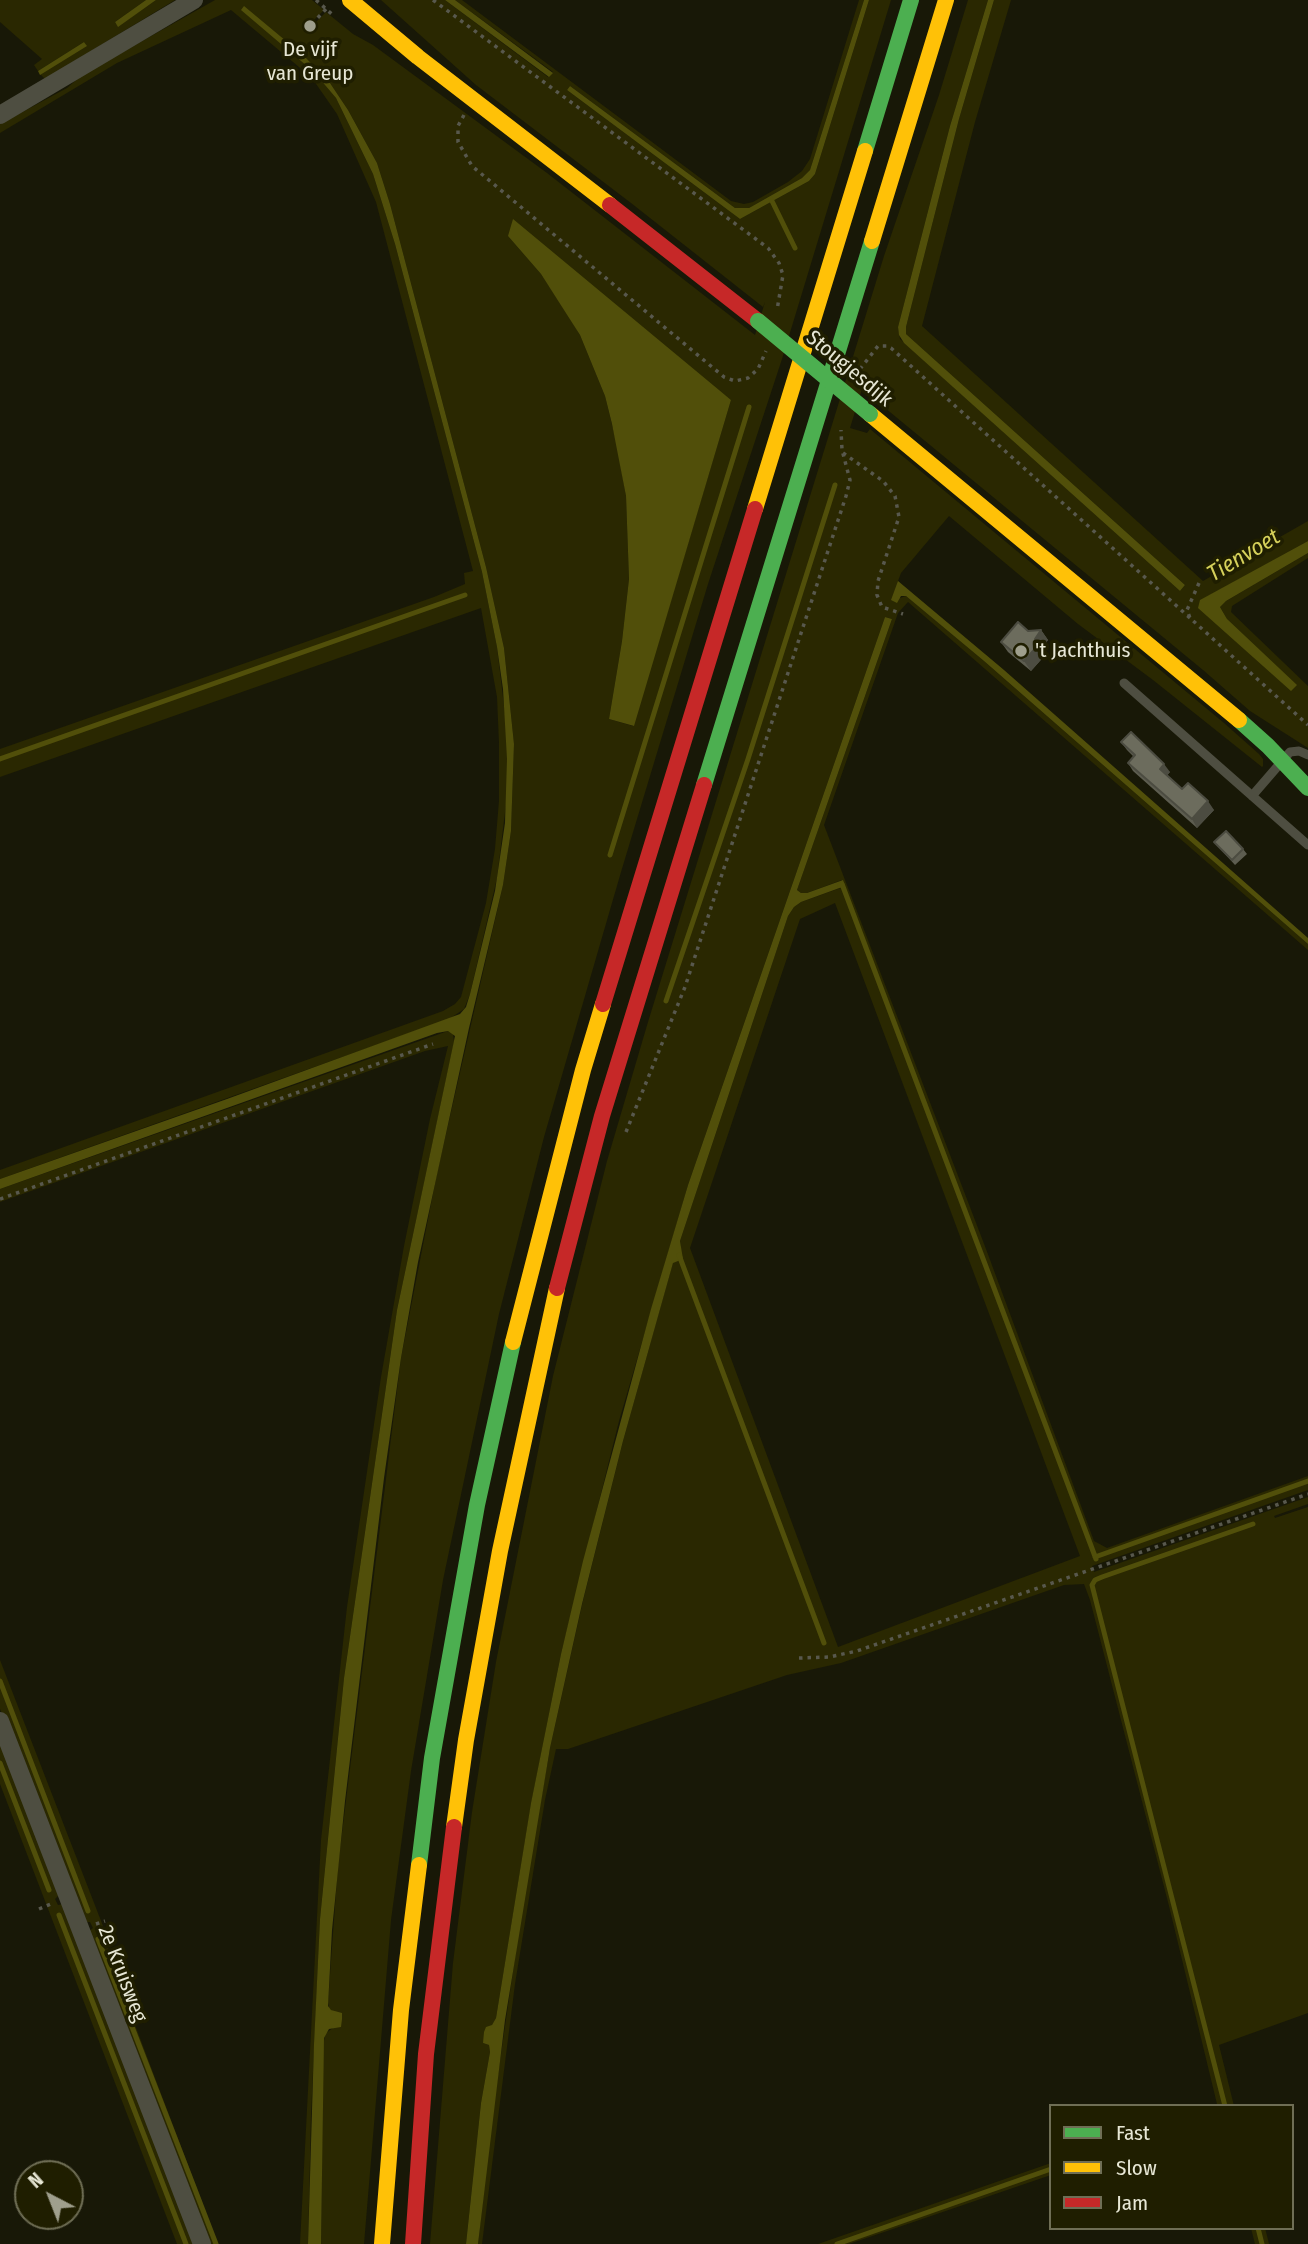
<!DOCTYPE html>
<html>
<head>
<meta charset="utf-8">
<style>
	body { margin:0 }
	#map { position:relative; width:1308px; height:2244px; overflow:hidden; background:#181807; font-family:"Fira Sans Condensed",sans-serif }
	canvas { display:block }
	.legend { position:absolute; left:1049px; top:2104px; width:245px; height:126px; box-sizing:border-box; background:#1f1e00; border:2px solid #6f6e55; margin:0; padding:9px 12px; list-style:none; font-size:21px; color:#e7e7d5 }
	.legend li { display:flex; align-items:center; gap:14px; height:35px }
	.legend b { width:35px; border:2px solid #6f6e55 }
	.north { position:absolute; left:14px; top:2160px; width:70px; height:70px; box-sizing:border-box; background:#1f1e00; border:2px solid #6f6e55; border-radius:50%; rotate:318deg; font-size:19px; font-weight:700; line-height:28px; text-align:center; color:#e7e7d5 }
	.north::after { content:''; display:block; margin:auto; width:24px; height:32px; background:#9f9f8d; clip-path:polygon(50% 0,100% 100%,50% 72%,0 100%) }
</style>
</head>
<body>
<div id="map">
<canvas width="1308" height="2244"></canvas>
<ul class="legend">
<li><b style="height:9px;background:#4caf50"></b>Fast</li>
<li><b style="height:9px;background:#ffc107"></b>Slow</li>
<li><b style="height:9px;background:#c62828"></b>Jam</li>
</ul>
<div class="north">N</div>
</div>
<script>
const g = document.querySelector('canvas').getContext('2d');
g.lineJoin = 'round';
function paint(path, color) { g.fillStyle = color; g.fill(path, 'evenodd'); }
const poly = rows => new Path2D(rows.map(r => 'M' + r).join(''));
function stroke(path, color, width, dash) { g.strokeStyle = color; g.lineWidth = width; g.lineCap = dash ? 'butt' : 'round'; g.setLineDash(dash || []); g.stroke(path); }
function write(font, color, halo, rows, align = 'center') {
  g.font = font + ' "Fira Sans Condensed",sans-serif'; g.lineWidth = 7; g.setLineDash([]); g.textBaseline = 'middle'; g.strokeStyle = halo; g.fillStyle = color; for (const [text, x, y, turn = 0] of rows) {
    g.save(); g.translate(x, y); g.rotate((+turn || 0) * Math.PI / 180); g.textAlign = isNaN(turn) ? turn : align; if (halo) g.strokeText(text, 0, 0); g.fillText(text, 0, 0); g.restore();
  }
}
paint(poly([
	[0,0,146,0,115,22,118,26,156,0,175,0,45,79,39,73,86,45,84,42,38,71,34,65,42,59,0,22],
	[215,0,312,0,324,10,313,21,311,19,304,27,310,33,318,26,315,23,326,12,353,34,373,45,547,173,755,335,765,302,763,307,631,203,476,85,381,0,445,0,548,77,553,72,455,0,462,0,731,201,744,204,753,202,788,182,802,171,810,159,859,0,864,0,810,170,802,178,749,208,735,208,570,86,567,90,740,219,809,181,815,174,869,0,891,0,782,359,708,584,621,872,544,1137,499,1314,443,1580,411,1771,391,1920,364,2244,321,2244,323,2047,325,2034,334,2027,336,2013,329,2009,328,2002,338,1865,401,1358,437,1173,503,885,511,831,514,744,504,648,486,567,390,204,377,163,348,110,330,83,318,69,302,61,323,82,336,98,373,174,395,244,482,572,497,647,507,731,507,796,497,878,470,994,464,1009,449,1019,0,1179,0,1170,443,1011,455,1004,461,997,486,903,495,849,499,801,499,743,497,697,481,608,0,777,0,749,434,597,465,584,464,573,473,571,376,202,337,114,314,81,299,67,231,10,117,63,0,133,0,124,67,88,82,75],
	[508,236,731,400,633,726,609,719,622,641,629,579,626,496,617,445,605,396,580,335,569,316,541,274],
	[968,0,988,0,950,126,898,327,900,339,1180,591,1185,585,906,334,906,327,959,119,994,0,1011,0,975,122,922,326,1203,581,1308,521,1308,541,1201,600,1227,619,1220,607,1226,601,1308,553,1308,558,1232,606,1231,612,1308,686,1308,748,1250,711,1203,670,862,389,850,428,867,433,870,429,1224,723,1259,754,1263,759,1263,766,1262,767,1153,680,1078,624,949,516,901,573,898,581,900,598,906,596,984,661,1308,944,1308,950,908,602,898,613,824,825,986,1249,1094,1541,1107,1548,1308,1476,1308,1490,1092,1566,1094,1572,1308,1497,1308,1504,1274,1516,1275,1518,1308,1507,1308,2013,1219,2045,1234,2106,1213,2106,1217,2104,1169,1906,1090,1600,1084,1584,1064,1585,841,1663,787,1675,568,1749,556,1749,545,1800,515,1984,482,2244,478,2244,492,2116,523,1902,550,1748,582,1605,623,1441,673,1262,682,1258,680,1241,788,916,794,907,801,902,843,887,842,880,807,893,801,893,797,890,892,619,885,617,688,1185,619,1421,561,1654,531,1804,496,2018,483,2043,489,2045,490,2052,481,2103,466,2244,430,2244,453,1963,472,1812,496,1662,553,1376,607,1161,648,1022,884,256,939,95],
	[835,903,1080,1556,838,1647,690,1248,800,919],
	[448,1031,453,1033,454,1042,397,1310,344,1678,320,1919,311,2116,308,2244,300,2244,321,1840,347,1607,381,1377,404,1246,430,1119,448,1046,425,1051,0,1202,0,1189],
	[0,1660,103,1926,113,1967,218,2244,207,2244,89,1931,93,1928,90,1922,85,1922,81,1917,0,1709],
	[0,1731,59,1895,55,1899,58,1905,63,1904,198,2244,177,2244,0,1784],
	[1051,2163,1051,2175,849,2244,818,2244],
	[1251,2228,1265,2228,1269,2244,1255,2244]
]), '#2a2801');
paint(poly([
	[146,0,156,0,118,27,115,22],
	[445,0,455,0,553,73,549,77],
	[864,0,869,0,815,174,809,181,740,219,567,90,570,86,735,208,749,208,802,178,810,170],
	[988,0,994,0,959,119,906,327,906,334,1185,585,1180,591,904,343,899,335,898,327,950,126],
	[244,6,304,56,330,83,348,110,377,163,390,204,486,567,504,648,514,744,511,831,503,885,469,1028,418,1262,401,1358,384,1478,345,1801,332,1930,328,2006,331,2010,342,2013,342,2019,341,2027,329,2029,324,2038,321,2244,308,2244,314,2044,320,1919,344,1678,397,1310,455,1036,448,1031,437,1033,0,1189,0,1179,227,1099,460,1014,466,1007,470,994,495,891,505,823,507,759,503,689,497,647,482,572,395,244,373,174,336,98,314,72,241,10],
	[84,42,87,46,40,75,38,71],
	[513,219,731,400,634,726,609,719,622,641,629,579,626,496,612,424,605,396,580,335,541,274,508,236],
	[1308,541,1308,553,1226,601,1220,607,1227,619,1297,685,1291,691,1198,608,1200,600],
	[898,581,1004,670,1308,938,1308,944,984,661,906,596,901,596,897,603,891,600],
	[885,617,892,619,797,890,801,893,807,893,843,880,845,886,801,902,794,907,788,916,680,1241,683,1259,673,1263,623,1441,582,1604,550,1748,505,2020,478,2244,466,2244,481,2103,490,2052,489,2045,483,2043,484,2032,486,2027,492,2025,496,2018,531,1803,561,1654,583,1561,651,1309,688,1185]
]), '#514f0a');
stroke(poly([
	[771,199,795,248],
	[0,759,465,595],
	[610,855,749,407],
	[840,885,842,884,1096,1559],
	[666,1001,748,759,835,485],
	[679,1255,824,1643],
	[1095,1557,1308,1481],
	[0,1681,88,1911],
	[0,1763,49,1890],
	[59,1915,186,2244],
	[98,1939,216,2244],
	[1225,2106,1092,1585,1095,1580,1102,1577,1253,1524],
	[1258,2228,1262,2244],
	[837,2244,1051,2169]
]), '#514f0a', 5);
stroke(poly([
	[316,0,335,17],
	[433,0,768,248,779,263,783,275,777,310],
	[312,24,326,9],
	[464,115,458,126,458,142,472,166,724,377,735,381,748,378,758,369,766,351],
	[860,369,878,346,887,346,891,348,1190,618],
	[843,453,883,481,895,496,899,517,878,581,877,595,882,607,903,614],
	[1199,583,1187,610,1190,618,1308,725],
	[626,1132,685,987,846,496,850,480,842,450,841,430],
	[0,1199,433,1044],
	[799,1658,829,1657,857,1651,1308,1494],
	[39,1909,53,1903],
	[96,1924,105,1921]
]), '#58584d', 3.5, [3.5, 5]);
stroke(poly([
	[1124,683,1308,845],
	[1252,796,1290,752,1299,751,1308,755]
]), '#4e4e41', 9);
stroke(poly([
	[0,115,194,0],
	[0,1721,202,2244]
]), '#4e4e41', 18);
stroke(poly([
	[865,151,911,0],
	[1239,720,1268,746,1308,788],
	[704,785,872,241],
	[419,1865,432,1758,477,1505,513,1342]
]), '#4caf50', 16);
stroke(poly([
	[350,0,418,57,610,205],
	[872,241,946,0],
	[870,414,1239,720],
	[755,509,865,151],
	[513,1342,583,1070,603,1004],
	[454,1827,466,1740,500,1551,557,1288],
	[382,2244,401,2010,419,1865]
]), '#ffc107', 16);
stroke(poly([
	[610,205,758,321],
	[603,1004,755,509],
	[557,1288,602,1116,704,785],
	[413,2244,426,2054,454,1827]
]), '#c62828', 16);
stroke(poly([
	[758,321,870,414]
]), '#4caf50', 16);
paint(poly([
	[1041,630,1048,640,1043,647,1047,653,1031,671,1008,652,1001,642,1028,631],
	[1121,742,1170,772,1167,775,1182,789,1214,810,1197,828,1133,771,1128,763,1134,757,1127,750],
	[1214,842,1243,849,1247,854,1235,865]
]), '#5d5d50');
paint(poly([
	[1041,630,1048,640,1043,647,1047,653,1031,671,1024,661,1035,639],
	[1164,764,1170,772,1166,777,1160,769],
	[1208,801,1214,810,1197,828,1192,819]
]), '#4c4c41');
const building = poly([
	[1018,622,1028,631,1041,630,1035,639,1040,643,1024,661,1001,642,1018,622],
	[1131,732,1164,764,1160,769,1182,789,1188,783,1208,801,1192,819,1128,763,1135,755,1121,742,1131,732],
	[1226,831,1243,849,1232,860,1214,842,1226,831]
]);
paint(building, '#6c6c5d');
stroke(building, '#4c4c41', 2);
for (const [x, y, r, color] of [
	[310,26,7,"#9f9f8d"],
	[1021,651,7,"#9f9f8d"]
]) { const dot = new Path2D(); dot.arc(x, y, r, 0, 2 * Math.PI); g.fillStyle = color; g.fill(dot); stroke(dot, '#1f1e00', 2.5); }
write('21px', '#e7e7d5', '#1f1e00', [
	["De vijf",310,50],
	["van Greup",310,74],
	["'t Jachthuis",1035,651,"left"]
]);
write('21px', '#e7e7d5', '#1f1e00', [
	["Stougjesdijk",849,369,40],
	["2e Kruisweg",122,1974,69]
]);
write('italic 23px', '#d6d15a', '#1f1e00', [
	["Tienvoet",1244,556,-31]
]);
</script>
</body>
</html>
